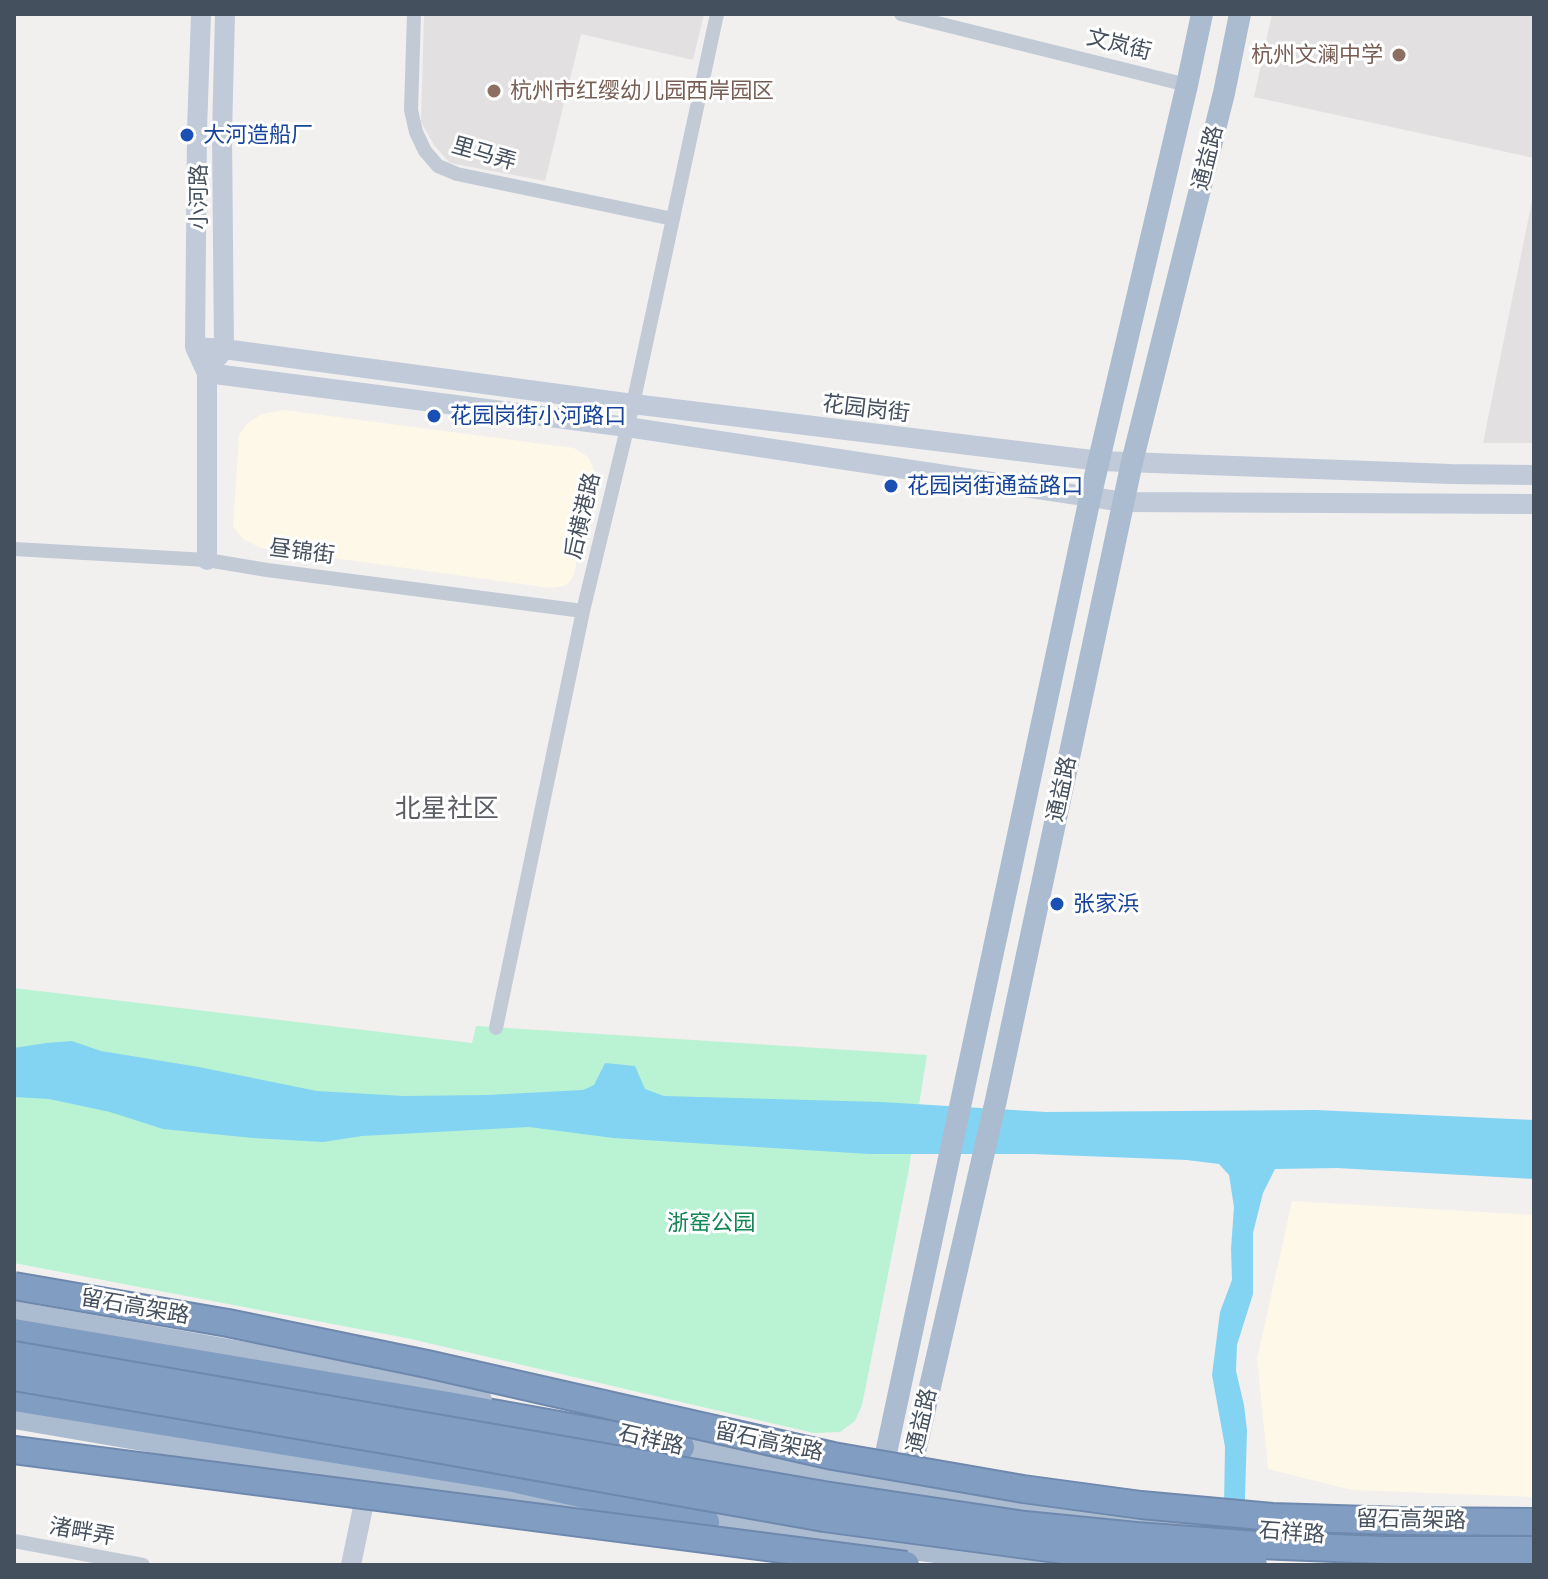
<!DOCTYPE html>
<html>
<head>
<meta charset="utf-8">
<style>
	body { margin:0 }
	#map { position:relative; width:1548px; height:1579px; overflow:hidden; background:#f2efef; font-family:Mulish,sans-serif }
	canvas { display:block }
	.frame { position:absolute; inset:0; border:16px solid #45505e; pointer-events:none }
</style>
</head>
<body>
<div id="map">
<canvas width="1548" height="1579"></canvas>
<div class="frame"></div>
</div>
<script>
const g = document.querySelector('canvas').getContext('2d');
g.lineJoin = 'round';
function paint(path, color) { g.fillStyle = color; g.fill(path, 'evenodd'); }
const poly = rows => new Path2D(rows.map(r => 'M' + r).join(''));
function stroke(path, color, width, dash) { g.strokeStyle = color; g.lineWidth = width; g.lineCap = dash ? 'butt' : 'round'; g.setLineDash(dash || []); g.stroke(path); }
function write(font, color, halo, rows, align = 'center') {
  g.font = font + ' Mulish,"Noto Sans SC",sans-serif'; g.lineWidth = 6; g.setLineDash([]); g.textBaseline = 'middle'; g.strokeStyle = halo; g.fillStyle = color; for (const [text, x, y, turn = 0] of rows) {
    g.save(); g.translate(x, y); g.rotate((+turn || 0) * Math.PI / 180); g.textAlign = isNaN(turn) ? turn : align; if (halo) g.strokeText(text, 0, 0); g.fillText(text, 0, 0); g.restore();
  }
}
paint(poly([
	[284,410,574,448,588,457,594,469,595,481,574,574,570,582,564,586,550,588,261,548,243,539,233,527,239,435,248,423,262,414],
	[1292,1201,1534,1215,1534,1497,1352,1490,1268,1469,1257,1359]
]), '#fdf8e7');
paint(poly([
	[424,14,704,14,693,60,581,34,545,181,450,163,434,145,421,122],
	[1272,14,1534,14,1534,158,1254,97],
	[1534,191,1534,443,1483,443]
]), '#e3e0e1');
paint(poly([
	[14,988,472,1043,476,1026,927,1055,908,1174,862,1405,855,1421,840,1432,814,1433,411,1339,14,1263]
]), '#baf3d4');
paint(poly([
	[72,1041,101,1051,199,1067,317,1091,404,1096,487,1095,583,1090,594,1085,605,1063,635,1066,645,1089,664,1096,882,1102,1046,1112,1316,1110,1534,1120,1534,1179,1337,1168,1275,1169,1263,1193,1253,1233,1253,1294,1237,1345,1236,1371,1244,1405,1247,1430,1243,1565,1223,1565,1225,1447,1212,1375,1220,1312,1232,1280,1231,1249,1234,1207,1229,1175,1219,1164,1187,1160,1032,1154,869,1154,613,1138,529,1127,362,1136,323,1142,253,1138,163,1129,110,1112,49,1099,14,1097,14,1048,46,1043]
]), '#83d4f3');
const highway = poly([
	[14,1332,448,1405,681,1447],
	[14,1398,513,1479,706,1522]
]);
stroke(highway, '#6e88ae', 30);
stroke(poly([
	[414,14,411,110,416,132,425,151,438,166,457,174,673,219],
	[901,14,1187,85],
	[14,549,207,560,267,570,583,611],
	[496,1028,583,611,633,404,717,14],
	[14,1541,143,1565]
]), '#c1cad5', 14);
stroke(poly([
	[201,14,197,130,195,347,207,373,207,560],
	[195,347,224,349,633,404,1100,461,1450,474,1534,475],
	[218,357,224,349,222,134,225,14],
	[207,373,627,427,1124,502,1534,504],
	[351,1565,368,1483]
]), '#c0cad9', 20);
stroke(poly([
	[14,1312,399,1380,481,1400],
	[14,1418,369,1479,601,1510],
	[667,1444,905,1492,1081,1514,1333,1536],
	[691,1521,1039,1565],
	[1471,1538,1534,1536],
	[860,1565,879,1486,1090,498,1187,85,1202,14],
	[889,1565,996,1100,1132,462,1224,93,1240,14]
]), '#acbcd0', 22);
stroke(highway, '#829dc2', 26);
const highwayBridge = poly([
	[14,1286,228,1323,427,1364,833,1456,1023,1489,1141,1505,1272,1517,1401,1521,1534,1522],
	[14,1355,824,1495,1025,1525,1136,1536,1258,1545,1384,1550,1534,1550],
	[14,1377,402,1443,824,1518,1116,1557,1254,1565],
	[14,1450,906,1565]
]);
stroke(highwayBridge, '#6e88ae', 30, []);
stroke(highwayBridge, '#829dc2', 26);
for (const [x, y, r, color] of [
	[1399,55,8,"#8d6e63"],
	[494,91,8,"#8d6e63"],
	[187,135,8,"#1a4fb4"],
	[434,416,8,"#1a4fb4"],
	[891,486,8,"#1a4fb4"],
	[1057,904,8,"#1a4fb4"]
]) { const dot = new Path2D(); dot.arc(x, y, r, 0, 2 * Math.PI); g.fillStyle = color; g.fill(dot); stroke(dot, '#fff', 3); }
write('22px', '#45505e', '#fff', [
	["文岚街",1119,45,14],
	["里马弄",484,154,16],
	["通益路",1208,158,-76],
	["小河路",199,197,-90],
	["花园岗街",866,409,7],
	["后横港路",583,516,-77],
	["昼锦街",302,552,7],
	["通益路",1062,789,-78],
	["留石高架路",135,1307,10],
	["通益路",922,1421,-77],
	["石祥路",651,1440,13],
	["留石高架路",769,1442,12],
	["留石高架路",1411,1520,1],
	["渚畔弄",82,1532,10],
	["石祥路",1292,1533,4]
]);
write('22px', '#785e54', '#fff', [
	["杭州文澜中学",1383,55],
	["杭州市红缨幼儿园西岸园区",510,91,"left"]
], 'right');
write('22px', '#164399', '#fff', [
	["大河造船厂",203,135],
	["花园岗街小河路口",450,416],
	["花园岗街通益路口",907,486],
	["张家浜",1073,904]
], 'left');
write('22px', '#0f8653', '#fff', [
	["浙窑公园",711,1223]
]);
write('26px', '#5b5e64', '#fff', [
	["北星社区",447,809]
]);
</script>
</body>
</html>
